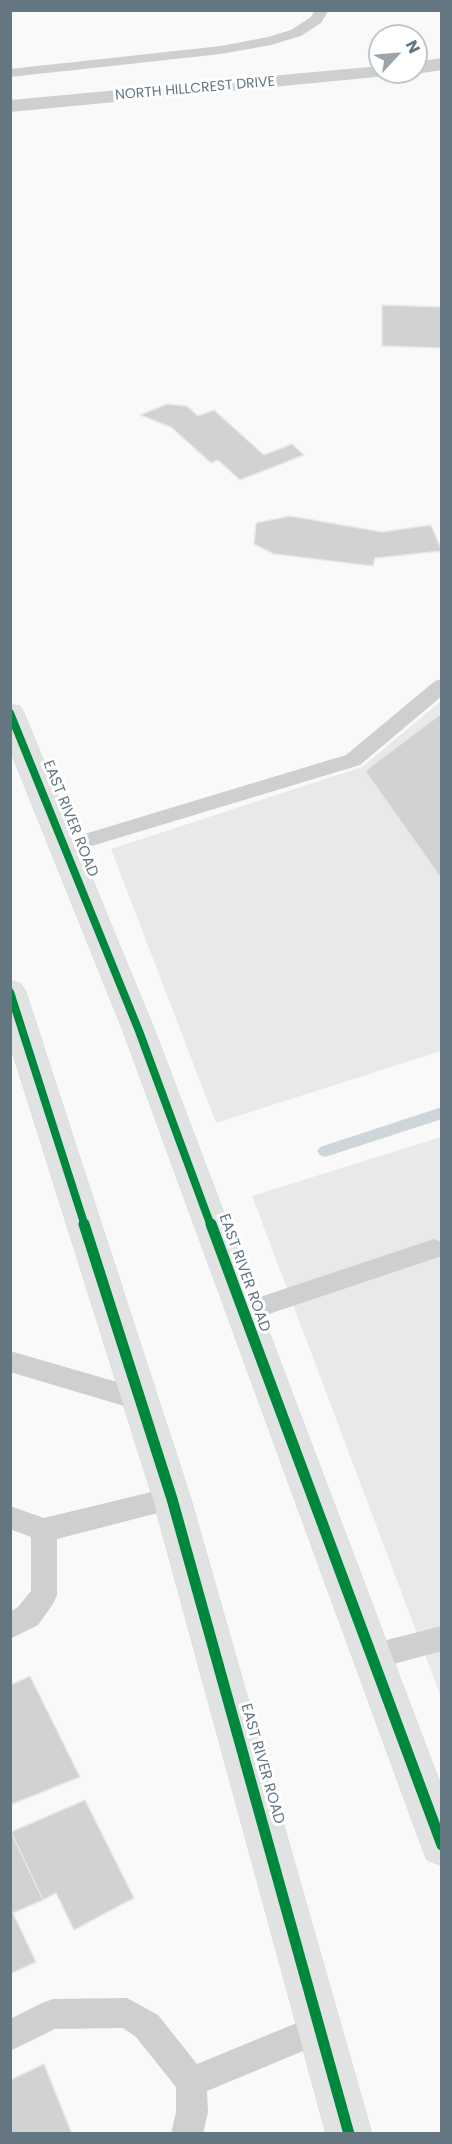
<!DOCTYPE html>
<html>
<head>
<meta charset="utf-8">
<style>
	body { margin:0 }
	#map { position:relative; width:452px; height:2144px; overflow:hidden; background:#f9f9f9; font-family:Poppins,sans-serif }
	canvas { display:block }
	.frame { position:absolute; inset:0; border:12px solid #657683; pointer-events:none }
	.north { position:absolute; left:368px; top:24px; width:60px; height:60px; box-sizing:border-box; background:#fff; border:2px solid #c1c8cd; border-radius:50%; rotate:64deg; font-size:16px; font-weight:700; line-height:24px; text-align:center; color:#657683 }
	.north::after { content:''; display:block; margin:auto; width:21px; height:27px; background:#99a4ac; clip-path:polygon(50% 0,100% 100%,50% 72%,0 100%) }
</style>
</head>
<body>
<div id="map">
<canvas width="452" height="2144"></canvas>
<div class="frame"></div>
<div class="north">N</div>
</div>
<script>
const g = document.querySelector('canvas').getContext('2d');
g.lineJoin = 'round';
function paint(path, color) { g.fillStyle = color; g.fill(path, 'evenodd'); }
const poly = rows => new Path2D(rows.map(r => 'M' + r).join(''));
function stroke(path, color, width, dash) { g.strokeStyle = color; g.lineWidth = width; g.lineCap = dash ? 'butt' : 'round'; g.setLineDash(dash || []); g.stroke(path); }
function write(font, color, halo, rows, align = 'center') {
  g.font = font + ' Poppins,sans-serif'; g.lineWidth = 6; g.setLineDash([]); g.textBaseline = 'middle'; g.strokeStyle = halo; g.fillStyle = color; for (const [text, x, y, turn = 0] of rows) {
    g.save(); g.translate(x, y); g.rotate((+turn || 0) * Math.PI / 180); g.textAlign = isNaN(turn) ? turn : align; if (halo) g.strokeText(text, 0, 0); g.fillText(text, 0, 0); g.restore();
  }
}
paint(poly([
	[441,701,441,1051,216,1123,111,849,362,767],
	[441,1137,441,1697,252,1196]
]), '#e8e9e9');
paint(poly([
	[442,1107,442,1119,325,1157,320,1155,317,1151,320,1147,442,1107]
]), '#ced6d9');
const building = poly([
	[382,305,442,307,442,348,382,346,382,305],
	[167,404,187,406,198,416,214,410,264,455,292,444,304,455,240,480,218,460,211,463,171,427,140,415,167,404],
	[290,516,382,532,431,525,442,551,375,558,373,566,274,554,254,544,256,523,290,516],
	[442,713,442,880,365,771,442,713],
	[30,1676,80,1777,10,1805,10,1685,30,1676],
	[85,1800,134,1898,74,1930,56,1893,43,1900,11,1832,85,1800],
	[11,1832,43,1900,13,1913,36,1962,10,1974,11,1832],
	[44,2064,72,2134,10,2134,10,2080,44,2064]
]);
paint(building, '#d0d2d3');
stroke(building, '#e8e8e8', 1.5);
const primary = poly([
	[10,704,20,706,24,713,155,1031,442,1788,442,1866,427,1860,421,1845,123,1031,10,750,10,704],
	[10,980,21,984,26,992,191,1499,372,2134,326,2134,153,1499,10,1045,10,980]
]);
stroke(primary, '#d5d6d7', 1);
paint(poly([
	[315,10,329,10,321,23,301,36,271,45,221,54,10,77,10,69,221,46,268,37,291,30,311,17,315,10],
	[442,679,442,696,360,765,65,854,58,852,55,847,58,842,346,755,435,681,442,679],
	[434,1239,442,1242,442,1256,242,1323,233,1320,230,1313,233,1306,434,1239],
	[10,1351,141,1389,150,1392,154,1400,150,1408,141,1411,10,1372,10,1351],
	[172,1487,181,1491,185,1499,181,1507,57,1539,57,1595,53,1604,38,1625,10,1639,10,1612,18,1607,31,1591,31,1537,10,1529,10,1506,44,1518,172,1487],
	[442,1626,442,1651,371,1670,361,1666,357,1657,361,1648,371,1644,442,1626],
	[127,1998,158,2015,197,2064,321,2013,332,2017,336,2028,332,2039,207,2091,208,2112,203,2134,171,2134,176,2112,176,2087,136,2037,123,2028,55,2029,10,2051,10,2019,42,2003,53,1999,127,1998]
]), '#cecfd0');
paint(poly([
	[442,58,442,70,416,74,408,72,416,72,416,62,442,58],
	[380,66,380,72,390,72,387,76,10,112,10,100,380,66]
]), '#cecfd0');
paint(primary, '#e1e2e2');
stroke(poly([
	[10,713,139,1031,211,1226],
	[10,992,85,1226]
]), '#00873e', 8);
stroke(poly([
	[84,1224,172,1499,349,2134],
	[211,1224,442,1845]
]), '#00873e', 11);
write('14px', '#657683', '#fff', [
	["NORTH HILLCREST DRIVE",195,89,-5]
]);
write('15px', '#657683', '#fff', [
	["EAST RIVER ROAD",70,819,68],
	["EAST RIVER ROAD",244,1273,70],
	["EAST RIVER ROAD",262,1764,74]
]);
</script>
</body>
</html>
